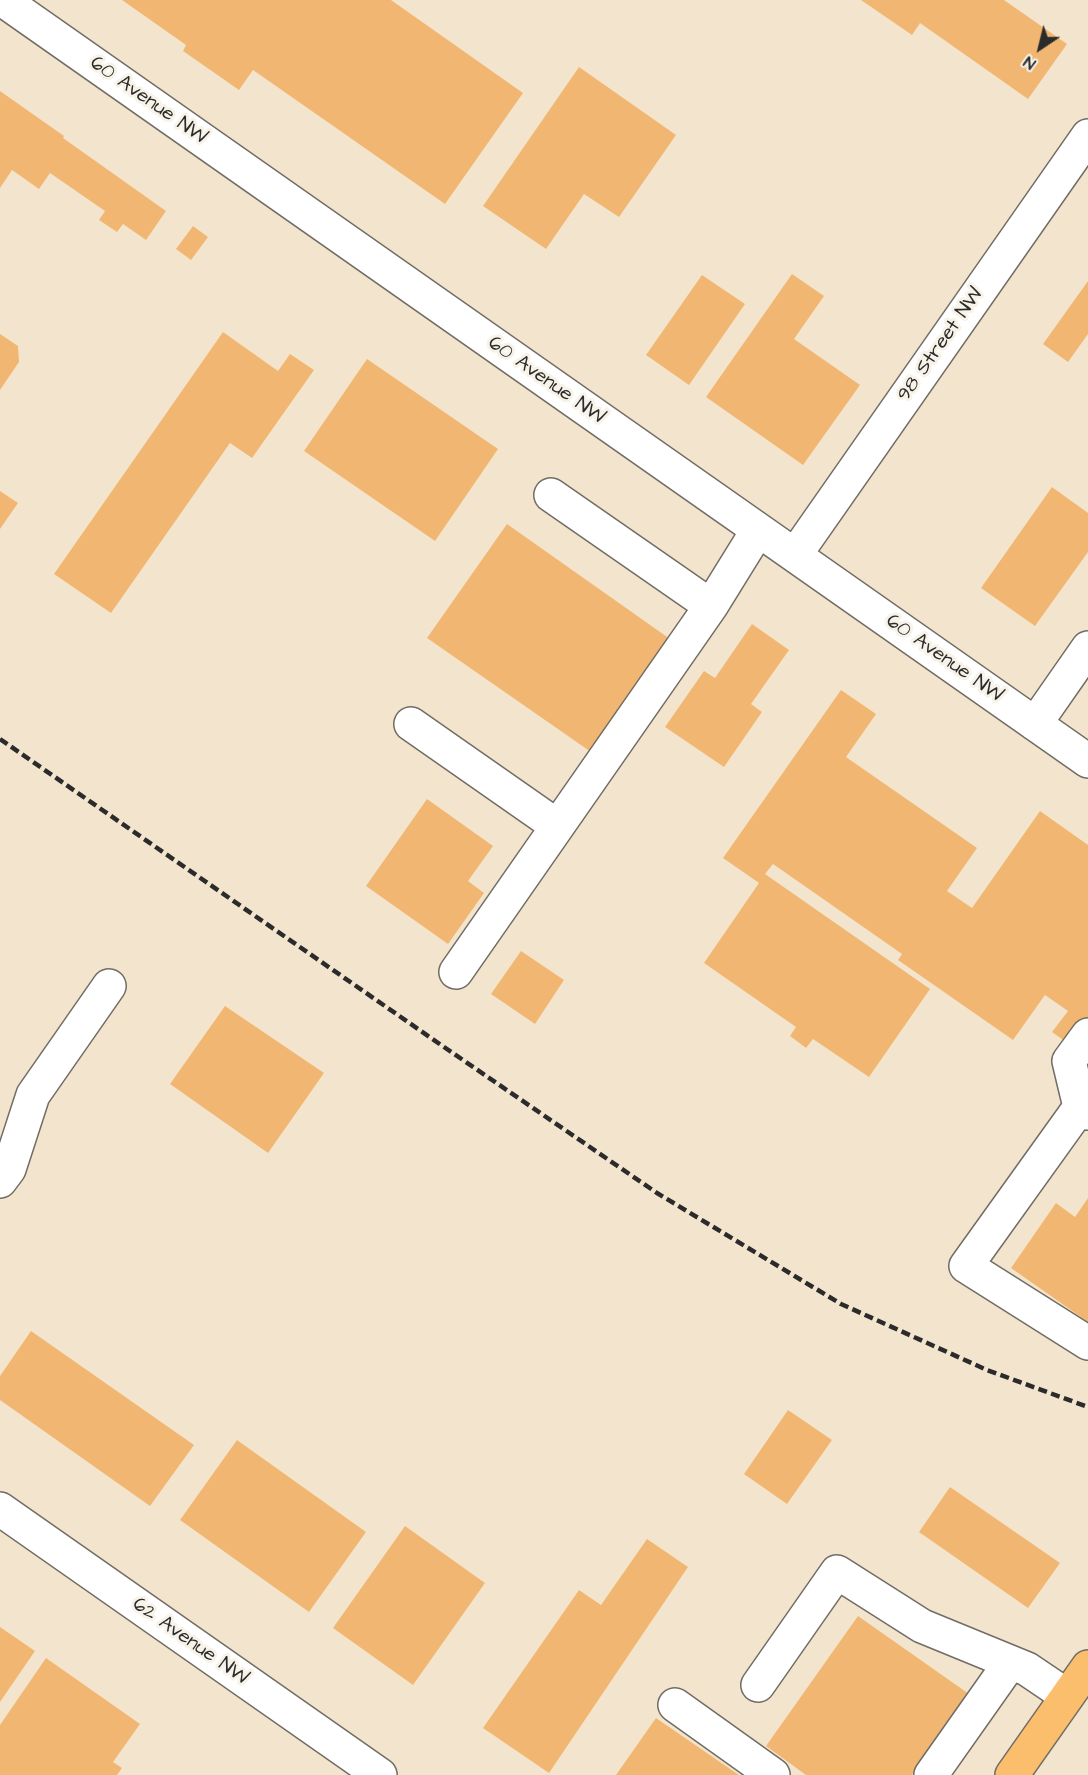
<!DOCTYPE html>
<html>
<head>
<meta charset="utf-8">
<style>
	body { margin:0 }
	#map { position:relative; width:1088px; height:1775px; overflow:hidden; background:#f3e5cd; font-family:"Architects Daughter",sans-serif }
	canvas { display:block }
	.north { position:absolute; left:1010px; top:18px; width:60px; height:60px; -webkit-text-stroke:4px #f7f3e8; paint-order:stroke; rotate:215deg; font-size:16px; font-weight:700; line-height:24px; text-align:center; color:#2b2b2b }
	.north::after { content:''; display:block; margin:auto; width:21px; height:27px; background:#2b2b2b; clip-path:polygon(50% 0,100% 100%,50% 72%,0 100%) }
</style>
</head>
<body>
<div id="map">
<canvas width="1088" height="1775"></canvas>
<div class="north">N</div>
</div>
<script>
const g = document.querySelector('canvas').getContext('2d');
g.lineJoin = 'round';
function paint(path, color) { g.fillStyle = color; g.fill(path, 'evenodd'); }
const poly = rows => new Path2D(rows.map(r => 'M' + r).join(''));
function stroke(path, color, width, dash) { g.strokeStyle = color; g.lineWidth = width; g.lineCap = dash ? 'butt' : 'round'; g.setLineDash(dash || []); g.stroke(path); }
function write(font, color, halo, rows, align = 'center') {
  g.font = font + ' "Architects Daughter",sans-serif'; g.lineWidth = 6; g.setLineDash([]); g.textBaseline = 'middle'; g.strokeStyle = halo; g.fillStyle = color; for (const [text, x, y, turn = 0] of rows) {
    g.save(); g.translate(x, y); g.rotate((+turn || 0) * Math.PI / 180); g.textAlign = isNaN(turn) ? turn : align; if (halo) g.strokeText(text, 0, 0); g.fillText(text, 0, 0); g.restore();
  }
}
paint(poly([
	[122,0,391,0,523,93,445,204,253,70,239,90,183,51,186,45],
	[861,0,1004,0,1067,44,1028,99,920,23,912,35],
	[579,67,676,135,619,217,584,194,546,249,483,206],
	[0,91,64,136,63,138,166,211,146,240,123,224,117,232,99,220,105,211,50,173,39,189,12,170,0,188],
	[193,226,208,237,191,260,176,249],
	[792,274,824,296,794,339,860,385,803,465,706,397],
	[702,275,745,304,689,385,646,355],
	[1088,281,1088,334,1068,362,1043,344],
	[223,332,278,371,290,354,314,370,252,458,230,443,111,613,54,574],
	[0,334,18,346,19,362,0,390],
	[367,359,498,449,435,541,304,451],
	[1052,487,1088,513,1088,552,1035,626,981,588],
	[0,491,18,503,0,529],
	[507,524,670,639,591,752,427,638],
	[752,624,789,650,751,704,762,712,724,767,665,727,704,671,715,678],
	[841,690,876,714,846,757,977,848,947,891,972,908,1040,811,1088,845,1088,1025,1073,1047,1052,1032,1068,1011,1045,995,1013,1040,898,960,902,954,773,864,765,874,930,989,869,1077,813,1039,806,1048,790,1036,796,1027,704,963,759,883,723,858],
	[427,799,493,846,468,881,484,893,448,944,366,886],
	[521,951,564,980,535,1024,491,994],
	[225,1006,324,1073,268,1153,170,1084],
	[1088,1198,1088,1322,1011,1268,1056,1203,1075,1217],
	[31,1331,194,1445,150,1506,0,1400,0,1376],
	[788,1410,832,1440,787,1504,744,1474],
	[237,1440,366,1532,309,1612,180,1520],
	[950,1487,1060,1563,1028,1608,919,1532],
	[405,1526,485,1583,413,1685,333,1628],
	[647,1539,688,1567,549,1773,483,1728,579,1590,601,1605],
	[858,1616,969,1694,912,1775,806,1775,766,1746],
	[0,1627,35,1651,0,1702],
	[46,1658,140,1724,113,1762,122,1768,117,1775,0,1775,0,1725],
	[656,1718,739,1775,616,1775]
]), '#f1b772');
const minor = poly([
	[3,0,1088,761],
	[551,495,711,606,758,530],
	[795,555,1088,136],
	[411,724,557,826],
	[1035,724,1088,648],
	[456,972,711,606],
	[1088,1035,1069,1061,1080,1107,1088,1113],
	[1080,1107,966,1266,1088,1343],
	[0,1181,9,1169,33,1095,109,986],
	[0,1509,380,1775],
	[758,1685,837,1572,922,1626,1027,1669,1067,1696],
	[675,1705,773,1775],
	[931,1775,1010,1663]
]);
const major = poly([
	[1012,1775,1088,1667]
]);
stroke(minor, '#716c64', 36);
stroke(major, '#716c64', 36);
stroke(minor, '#fff', 33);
stroke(major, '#fabe6d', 33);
stroke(poly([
	[0,739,444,1047,657,1193,841,1304,987,1370,1088,1407]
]), '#2b2b2b', 4.5, [9, 4.5]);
write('20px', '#2b2b2b', '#f7f3e8', [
	["60 Avenue NW",148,101,35],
	["98 Street NW",941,345,-55],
	["60 Avenue NW",546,381,35],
	["60 Avenue NW",944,659,35],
	["62 Avenue NW",190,1642,35]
]);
</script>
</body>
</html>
